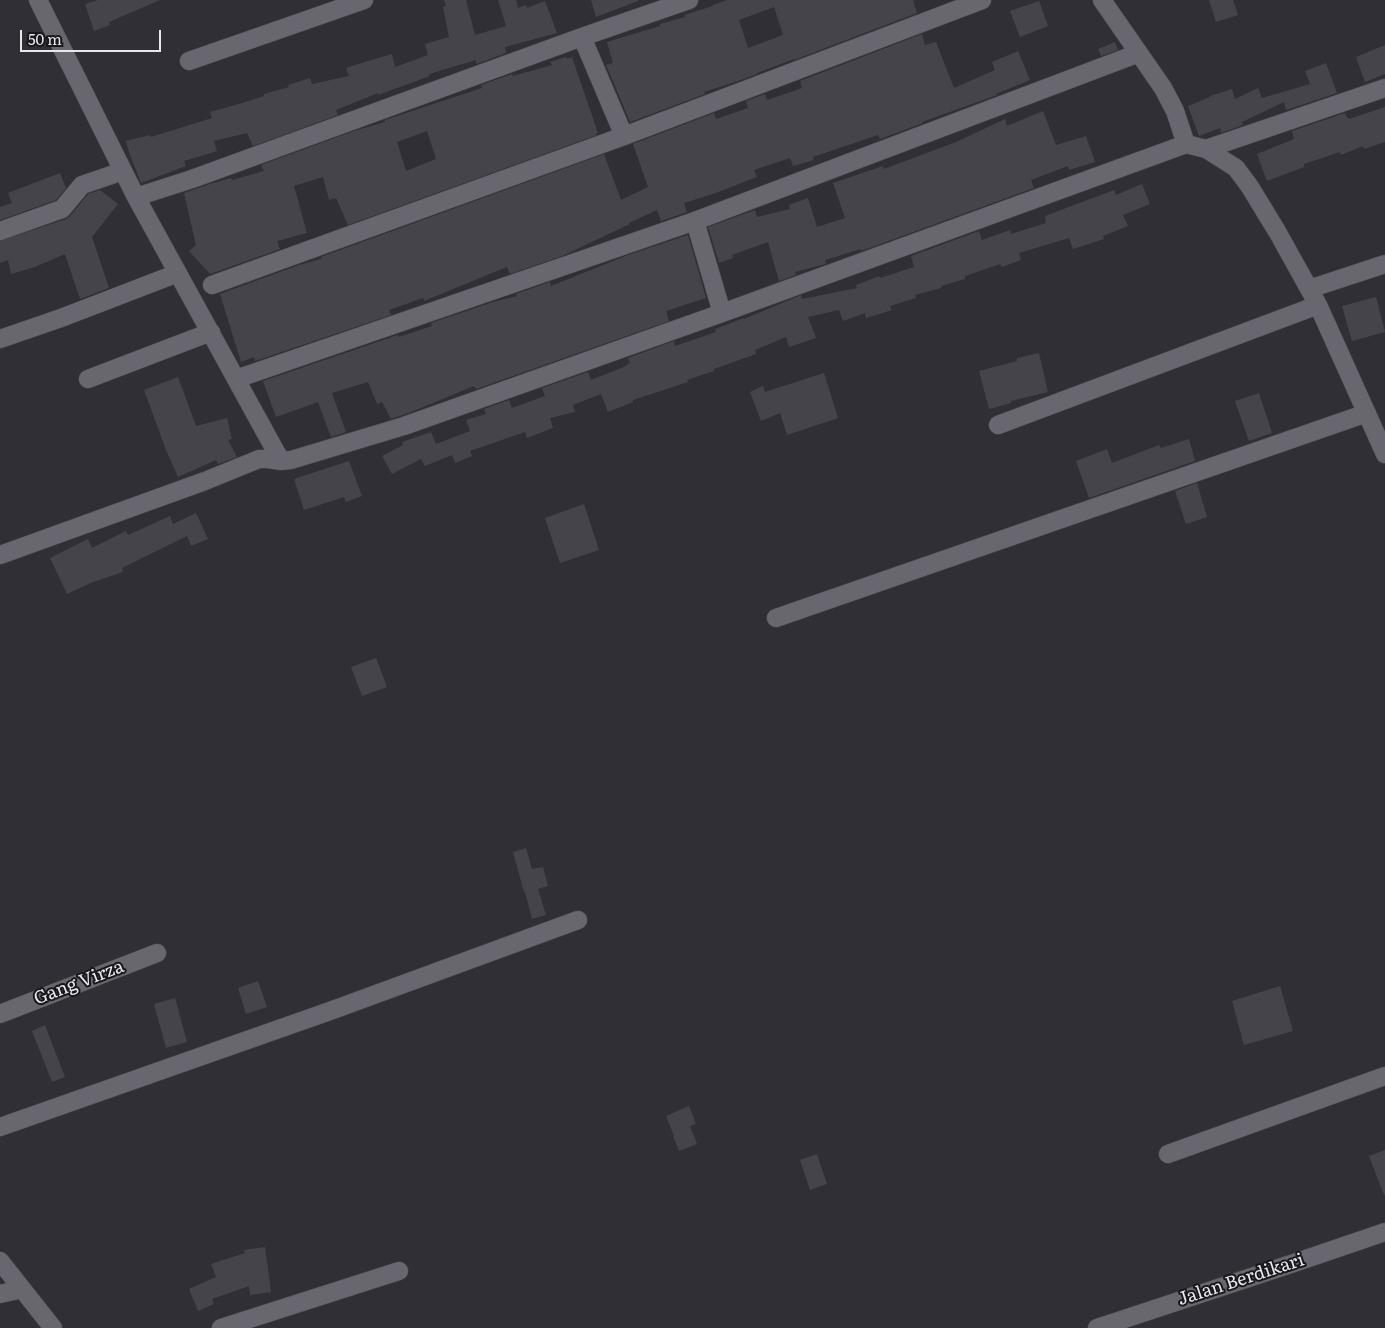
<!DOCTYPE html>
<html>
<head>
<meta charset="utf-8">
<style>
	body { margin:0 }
	#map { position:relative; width:1385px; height:1328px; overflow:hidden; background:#312f36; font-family:Literata,serif }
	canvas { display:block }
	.scale { position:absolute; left:20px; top:30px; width:141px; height:22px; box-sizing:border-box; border:2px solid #e8e7ec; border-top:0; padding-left:6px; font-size:15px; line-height:18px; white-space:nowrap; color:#e8e7ec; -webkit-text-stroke:4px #18171b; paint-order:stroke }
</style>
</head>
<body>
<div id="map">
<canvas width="1385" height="1328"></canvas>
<div class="scale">50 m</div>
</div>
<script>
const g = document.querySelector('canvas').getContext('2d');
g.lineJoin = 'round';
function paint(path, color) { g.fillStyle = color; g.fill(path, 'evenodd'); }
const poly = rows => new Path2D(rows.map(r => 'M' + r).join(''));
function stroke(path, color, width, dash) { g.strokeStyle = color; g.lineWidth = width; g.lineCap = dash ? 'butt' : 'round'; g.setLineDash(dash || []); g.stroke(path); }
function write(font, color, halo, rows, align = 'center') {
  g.font = font + ' Literata,serif'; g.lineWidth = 4; g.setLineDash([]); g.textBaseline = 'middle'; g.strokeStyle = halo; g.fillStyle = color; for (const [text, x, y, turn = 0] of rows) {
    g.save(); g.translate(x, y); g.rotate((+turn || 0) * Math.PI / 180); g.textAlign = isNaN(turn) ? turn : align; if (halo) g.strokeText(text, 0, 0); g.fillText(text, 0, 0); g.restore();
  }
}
paint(poly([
	[98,0,160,0,109,22,110,25,94,31,85,4],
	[444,0,466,0,475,35,506,26,498,0,516,0,518,8,526,5,527,8,545,1,557,33,505,47,506,53,476,64,476,60,429,74,430,76,378,95,378,93,336,110,338,115,253,146,247,133,214,141,217,151,184,161,186,166,141,183,130,155,126,141,150,135,151,137,212,118,210,112,239,104,264,96,264,94,289,87,288,85,310,78,312,84,349,76,346,68,365,62,392,54,395,67,428,55,425,44,449,37,443,7,446,6],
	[591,0,638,0,638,1,596,17],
	[727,0,913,0,917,13,794,60,794,59,757,73,757,74,738,81,704,92,705,94,630,122,606,65,613,63,607,42,660,26,660,24,685,17,684,15,713,6,713,5],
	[774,7,783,35,748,48,739,20],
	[1209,0,1233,0,1238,15,1216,22],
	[1039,1,1048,26,1020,37,1010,11],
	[922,34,925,45,936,42,954,88,995,70,992,62,1018,51,1030,80,998,93,996,94,997,95,922,122,923,123,880,139,878,135,813,157,814,160,793,166,790,158,754,170,757,177,713,194,684,203,687,212,661,221,657,210,629,223,630,224,562,256,510,274,507,267,424,301,423,298,389,310,391,315,255,361,254,357,241,362,220,294,299,265,321,259,321,257,604,154,621,200,648,187,633,144,714,113,716,119,748,108,746,101,765,94,767,100,782,95,802,88,800,81],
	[1115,42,1118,50,1101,56,1098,49],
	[1385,45,1385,74,1365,82,1356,57],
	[566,57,567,59,572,57,598,133,596,133,597,135,348,225,336,198,329,200,323,177,294,186,307,233,277,241,280,249,210,274,189,251,196,245,184,193,210,184,231,178,232,180,264,171,261,165,354,131,385,122,385,120,394,117,482,88,481,85,512,74,513,76,552,65,550,62],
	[427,131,436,159,406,171,397,142],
	[1326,63,1337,93,1286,110,1284,102,1242,122,1243,125,1221,133,1220,128,1199,136,1188,106,1210,97,1210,96,1232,89,1235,99,1258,88,1262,98,1310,84,1305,71],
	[1385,107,1385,142,1364,149,1363,146,1341,155,1340,152,1304,164,1304,167,1267,181,1257,154,1294,139,1292,131,1345,113,1347,118,1348,117,1349,119],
	[1043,111,1056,145,1086,136,1095,162,1069,170,1068,166,1031,180,1034,188,861,251,861,249,825,260,826,264,795,272,796,275,779,281,768,242,732,255,733,258,719,263,708,227,755,210,757,217,790,209,789,205,808,198,817,227,845,218,833,183,883,166,884,169,956,142,1005,119,1007,126],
	[60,173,66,188,56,200,0,220,0,207,12,203,8,193],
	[1142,184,1150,204,1123,215,1128,226,1103,236,1104,239,1073,249,1069,238,1019,253,1021,260,1002,267,1000,264,965,276,965,279,941,286,941,288,915,295,916,298,890,306,892,310,866,318,865,313,843,321,839,310,808,317,816,338,789,347,786,337,755,350,756,354,714,369,714,371,687,380,688,382,633,400,633,402,608,412,601,394,573,405,575,412,550,418,553,428,527,438,525,432,470,451,472,456,455,463,452,455,425,466,421,459,392,474,382,456,403,445,402,442,431,432,436,444,470,431,466,420,486,414,484,409,509,400,512,408,545,396,542,388,588,372,591,380,626,366,626,365,630,363,628,358,674,341,675,346,716,332,715,329,744,318,744,319,801,295,802,299,857,288,856,285,879,276,880,278,914,267,911,256,979,231,982,240,1010,230,1011,234,1046,223,1045,216,1114,190,1116,195],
	[100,190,118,204,92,237,109,288,80,299,65,254,35,267,11,274,8,260,0,263,0,241,66,219,70,216,88,194],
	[688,235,706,298,666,311,669,321,476,389,474,386,411,412,391,419,382,402,377,404,368,382,332,393,346,432,331,437,318,402,276,417,263,381,398,335,399,337,432,326,431,323,493,302,517,296,516,294,550,282,551,286,628,255],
	[1376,297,1385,332,1352,341,1342,306],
	[1039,353,1048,392,1011,401,1011,403,989,409,979,371,1017,361,1017,358],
	[824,373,838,418,787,435,780,413,761,421,750,392,763,386,765,392],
	[178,377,196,426,227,418,232,439,228,440,237,457,218,464,216,460,178,477,166,450,144,390],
	[1259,393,1272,433,1249,441,1235,401],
	[1189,439,1195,461,1089,498,1076,461,1107,449,1112,463,1159,445,1161,448],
	[349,461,362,496,346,502,344,497,304,510,294,479],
	[1197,483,1207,517,1186,524,1175,491],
	[584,504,599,550,560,563,545,518],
	[196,513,208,539,191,546,187,536,122,568,123,572,93,582,67,594,50,558,88,539,92,548,126,531,128,535,170,516,173,524],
	[376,658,387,687,362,696,351,667],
	[526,848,532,869,543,867,548,886,538,889,546,915,532,919,525,892,524,892,513,852],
	[258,981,267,1007,246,1014,238,988],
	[1280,986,1293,1031,1244,1045,1232,1001],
	[175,998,187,1042,166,1048,154,1004],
	[45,1025,65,1077,52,1082,32,1031],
	[689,1106,696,1124,690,1126,697,1144,679,1151,673,1136,674,1136,666,1116],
	[1385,1150,1385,1195,1384,1195,1369,1156],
	[817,1154,827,1184,810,1190,800,1160],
	[265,1247,271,1292,250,1295,249,1286,212,1299,214,1304,198,1311,189,1289,216,1277,211,1264,245,1253,244,1250]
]), '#46444b');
const minor = poly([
	[38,0,136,197,281,461],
	[1102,0,1163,88,1175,111,1186,144,1206,149,1385,88],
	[582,37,624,136],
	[189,61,364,0],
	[1206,149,1236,168,1250,187,1278,233,1318,305,1385,454],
	[136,197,192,179,582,37,689,0],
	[695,221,722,313],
	[0,231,62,209,82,185,123,171],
	[212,285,624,136,982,0],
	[1309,289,1385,264],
	[0,339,61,318,178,273],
	[88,379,211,332],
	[236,379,695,221,1139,53],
	[998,425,1318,305],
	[0,555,205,481,259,459,268,459,281,461,291,460,404,426,722,313,1186,144],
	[776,618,1367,413],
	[0,1014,157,953],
	[0,1127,330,1011,578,920],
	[1168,1154,1385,1076],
	[0,1261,53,1328],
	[0,1294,22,1289],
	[221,1328,399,1271],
	[1097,1328,1294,1263,1385,1232]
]);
stroke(minor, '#4f4d53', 19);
stroke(minor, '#68666e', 18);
write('18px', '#e8e7ec', '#18171b', [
	["Gang Virza",79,983,-21],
	["Jalan Berdikari",1241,1280,-18]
]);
</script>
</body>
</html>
